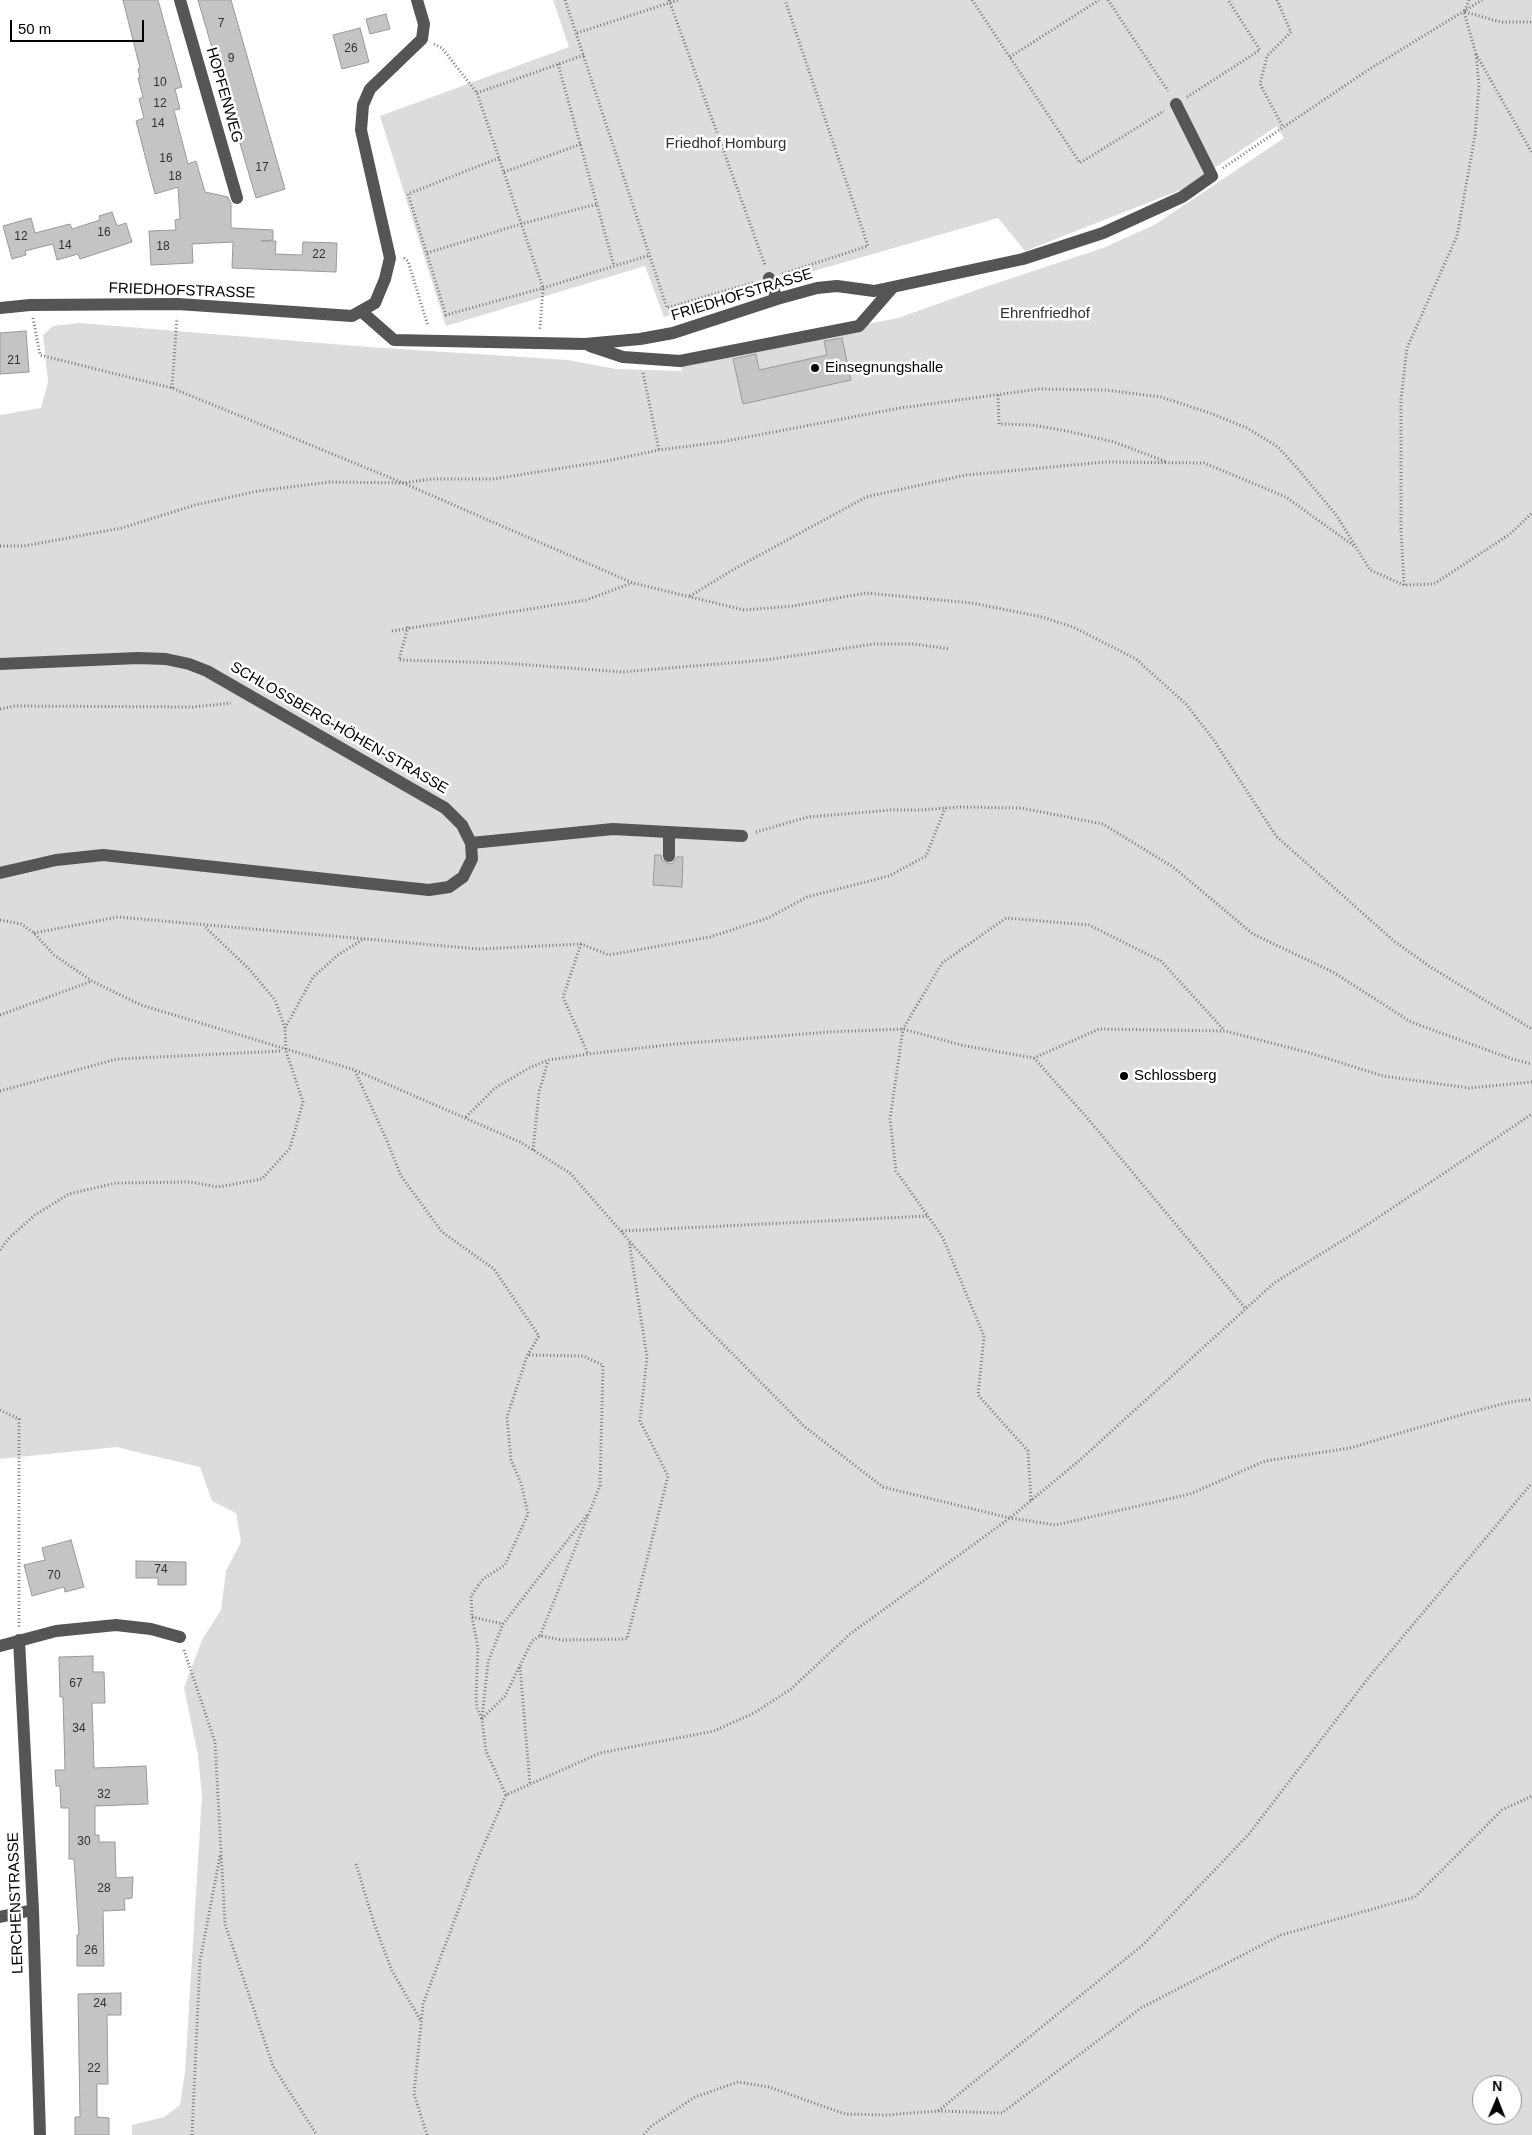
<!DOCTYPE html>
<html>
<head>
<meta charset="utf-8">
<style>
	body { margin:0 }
	#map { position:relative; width:1532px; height:2135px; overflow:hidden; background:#fff; font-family:Helvetica,sans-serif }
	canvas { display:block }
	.north { position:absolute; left:1472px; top:2075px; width:50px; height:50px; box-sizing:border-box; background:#fff; border:1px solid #999; border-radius:50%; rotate:1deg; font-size:14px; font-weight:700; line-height:20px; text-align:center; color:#000 }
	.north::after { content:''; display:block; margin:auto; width:18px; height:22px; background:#000; clip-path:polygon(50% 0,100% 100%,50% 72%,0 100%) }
	.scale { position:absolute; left:10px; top:20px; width:134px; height:22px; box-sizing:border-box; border:2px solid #000; border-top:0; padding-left:6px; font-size:15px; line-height:18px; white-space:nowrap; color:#000; -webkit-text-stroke:4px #fff; paint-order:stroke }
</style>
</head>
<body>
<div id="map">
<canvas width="1532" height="2135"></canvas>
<div class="north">N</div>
<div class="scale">50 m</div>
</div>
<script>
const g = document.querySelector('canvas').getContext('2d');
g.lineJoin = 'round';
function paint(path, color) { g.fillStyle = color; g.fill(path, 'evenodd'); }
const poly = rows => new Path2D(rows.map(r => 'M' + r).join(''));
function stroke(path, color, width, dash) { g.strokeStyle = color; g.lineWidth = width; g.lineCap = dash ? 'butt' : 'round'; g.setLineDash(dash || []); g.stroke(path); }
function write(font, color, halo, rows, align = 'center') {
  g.font = font + ' Helvetica,sans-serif'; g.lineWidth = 5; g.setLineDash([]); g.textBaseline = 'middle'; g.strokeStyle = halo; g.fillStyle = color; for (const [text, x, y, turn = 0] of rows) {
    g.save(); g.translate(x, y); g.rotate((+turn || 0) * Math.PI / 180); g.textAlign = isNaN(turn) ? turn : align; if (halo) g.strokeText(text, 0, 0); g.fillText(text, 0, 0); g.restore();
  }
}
paint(poly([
	[553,0,1532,0,1532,2135,132,2135,132,2125,164,2117,180,2105,185,2072,202,1796,198,1755,184,1688,202,1640,221,1610,226,1571,241,1542,236,1513,212,1501,200,1467,116,1447,0,1459,0,415,41,408,48,382,43,335,53,326,80,323,369,347,568,360,616,369,682,371,680,361,898,318,985,287,1103,248,1156,224,1284,138,1277,126,1183,189,1025,251,998,218,772,283,664,317,645,266,446,326,380,116,569,47],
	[1482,2085,1512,2085,1512,2115,1482,2115]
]), '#dcdcdc');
const building = poly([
	[123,0,158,0,182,87,175,89,180,109,174,110,188,164,196,161,205,192,228,197,231,204,231,228,273,230,273,240,261,241,276,241,275,254,302,255,303,242,337,243,336,272,232,268,233,242,192,244,193,263,151,265,149,231,176,230,175,220,180,219,178,187,155,194,136,121,144,118,139,99,143,97,138,78,140,78,138,69,140,68,123,0],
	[198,0,231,0,285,189,256,198,198,0],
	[386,14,390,29,370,34,366,19,386,14],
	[360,28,369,62,342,69,333,35,360,28],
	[112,212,117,226,126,223,132,242,80,259,78,254,57,260,53,244,25,251,26,255,12,259,3,226,31,218,35,233,70,224,72,229,100,220,99,216,112,212],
	[26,331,29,372,0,374,0,333,26,331],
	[842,338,851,380,743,404,733,359,756,354,759,370,827,355,824,341,842,338],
	[655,855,661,855,662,860,669,864,673,863,677,857,683,857,682,887,653,885,655,855],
	[71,1540,84,1587,65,1592,64,1587,32,1596,24,1565,45,1560,42,1548,71,1540],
	[136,1561,186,1562,186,1585,158,1585,158,1578,136,1578,136,1561],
	[93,1656,93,1672,104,1672,105,1703,92,1703,94,1768,146,1766,148,1804,95,1806,95,1835,99,1835,99,1842,115,1842,116,1878,133,1877,132,1898,124,1899,125,1910,103,1911,104,1966,77,1966,77,1935,79,1935,74,1859,69,1859,69,1808,61,1808,60,1786,56,1786,55,1770,65,1770,63,1697,60,1697,59,1657,93,1656],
	[121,1993,121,2015,107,2015,108,2084,97,2084,97,2117,109,2118,109,2135,75,2135,75,2117,80,2117,78,1994,121,1993]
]);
paint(building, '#c4c4c4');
stroke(building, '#999', 1);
stroke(poly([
	[565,0,667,308,755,282],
	[669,0,765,265],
	[972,0,1080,163,1164,111],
	[1108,0,1168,91],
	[1277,0,1291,32,1267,56,1260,84,1283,127],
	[1469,0,1464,12,1476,54,1532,153],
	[1465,12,1501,22,1532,22],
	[577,33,678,0],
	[434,44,442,48,477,93,543,288,540,329],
	[1010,57,1099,0],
	[558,64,614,266],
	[477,93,584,55],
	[1187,97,1260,50,1228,0],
	[499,158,408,194,446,315,543,288,650,255],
	[1223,168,1368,70,1482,0],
	[504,172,581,144],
	[427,253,521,224,597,204],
	[404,258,408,261,428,326],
	[782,274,868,246,785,0],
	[33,318,40,355,172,388,403,483,633,583,744,610,793,606,866,593,972,603,1042,617,1073,627,1136,659,1186,704,1213,739,1276,836,1395,942,1432,968,1532,1029],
	[643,373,659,450],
	[172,388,177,318],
	[998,395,999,424,1032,425,1067,431,1114,442,1167,462],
	[0,546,24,546,122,528,195,505,258,491,330,482,403,483,432,479,493,479,607,461,659,450,721,442,900,408,1039,389,1106,390,1161,397,1210,413,1247,428,1278,447,1298,469,1337,516,1370,570,1404,585,1434,584,1510,534,1532,513],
	[1404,585,1401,529,1401,399,1407,348,1457,236,1475,135,1479,85,1476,54],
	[690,596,736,568,866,497,966,475,1105,462,1204,463,1286,497,1354,546],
	[408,627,399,660,503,663,622,672,765,660,874,644,914,644,950,649],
	[392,631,586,600,632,583],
	[0,709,15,706,193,707,231,703],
	[756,832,808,817,891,810,921,810,960,807,1021,808,1103,824,1173,867,1253,934,1333,972,1411,1022,1512,1059,1532,1064],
	[0,920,21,924,34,933,54,955,92,981,141,1005,355,1070,520,1142,570,1173,694,1315,805,1427,883,1487,1010,1518,1056,1525,1190,1494,1265,1461,1350,1448,1464,1414,1510,1402,1532,1399],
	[34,933,118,917,479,949,581,944,609,955,710,937,768,918,807,897,889,876,926,856,945,808],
	[581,944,563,997,588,1054],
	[0,1015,92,981],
	[285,1028,313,977,338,955,362,940],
	[1034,1058,1089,1120,1246,1309],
	[355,1071,388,1143,401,1176,442,1232,494,1269,539,1336,527,1356,507,1417,511,1460,521,1483,528,1514,505,1565,483,1579,471,1596,472,1617,478,1648,476,1696,477,1708,482,1719],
	[0,1091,117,1059,282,1051],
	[466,1117,495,1088,529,1068,548,1060,588,1054,676,1044,829,1032,903,1029,961,1045,1034,1058,1099,1029,1225,1031,1310,1053,1383,1076,1469,1088,1532,1082],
	[533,1150,539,1092,548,1061],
	[622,1231,927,1216],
	[0,1250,9,1238,35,1215,69,1194,116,1183,190,1182,218,1187,262,1179,290,1148,303,1102,286,1051,285,1028,275,1000,250,970,204,926],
	[529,1355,583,1356,603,1365,600,1486,540,1636],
	[0,1410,19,1419,19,1627],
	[1031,1500,1028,1451,978,1395,984,1336,942,1236,896,1171,890,1119,903,1029,942,963,1006,918,1089,925,1161,961,1224,1030],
	[472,1617,503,1624],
	[184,1650,215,1742,225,1924,273,2066,317,2135],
	[520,1667,530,1785],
	[482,1719,505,1696,532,1641,540,1636,563,1640,627,1639,668,1476,640,1421,647,1357,629,1241],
	[506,1795,486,1751,482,1719,488,1662,503,1624,587,1515],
	[356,1864,374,1923,392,1971,421,2021],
	[938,2111,1002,2113,1141,2008,1281,1935,1415,1897,1502,1810,1532,1796],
	[192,2135,200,1961,220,1856],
	[427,2135,414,2094,423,2004,478,1858,506,1795,600,1753,714,1731,754,1713,791,1689,850,1634,1010,1518,1080,1460,1274,1283,1361,1229,1532,1114],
	[644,2135,650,2127,695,2097,738,2082,769,2087,845,2114,886,2115,938,2111,1144,1944,1249,1834,1369,1677,1532,1483]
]), '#777', 3, [1, 2.5]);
stroke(poly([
	[180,0,237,198],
	[769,278,777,299],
	[0,308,30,305,178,304,352,316,375,303,385,279,390,258,361,130,363,105,370,89,422,39,424,24,417,0],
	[361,311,394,340,585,344,640,339,673,333,777,299,817,288,837,286,874,291,1023,259,1103,233,1182,197,1212,176,1176,104],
	[590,346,623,357,680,361,859,326,893,287],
	[0,664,138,658,166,659,189,664,207,671,445,808,462,825,471,843,472,859,463,877,449,887,429,890,103,855,56,860,0,873],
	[471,843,613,829,742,836],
	[669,856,669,832],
	[19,1640,33,1910,40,2135],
	[0,1646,56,1631,116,1625,151,1629,180,1637],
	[0,1917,33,1910]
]), '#555', 12);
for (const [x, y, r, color] of [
	[815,368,5,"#000"],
	[1124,1076,5,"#000"]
]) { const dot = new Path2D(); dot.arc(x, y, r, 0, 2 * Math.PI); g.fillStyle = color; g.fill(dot); stroke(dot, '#fff', 2); }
write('12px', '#313131', null, [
	["7",221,24],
	["26",351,49],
	["9",231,59],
	["10",160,83],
	["12",160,104],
	["14",158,124],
	["16",166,159],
	["17",262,168],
	["18",175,177],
	["16",104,233],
	["12",21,237],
	["14",65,246],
	["18",163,247],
	["22",319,255],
	["21",14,361],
	["74",161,1570],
	["70",54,1576],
	["67",76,1684],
	["34",79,1729],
	["32",104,1795],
	["30",84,1842],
	["28",104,1889],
	["26",91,1951],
	["24",100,2004],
	["22",94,2069]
]);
write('15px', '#000', '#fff', [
	["HOPFENWEG",224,95,74],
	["FRIEDHOFSTRASSE",182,291,2],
	["FRIEDHOFSTRASSE",742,295,-17],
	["SCHLOSSBERG-HÖHEN-STRASSE",339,728,30],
	["LERCHENSTRASSE",16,1903,-92]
]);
write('15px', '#333', '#fff', [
	["Friedhof Homburg",726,144],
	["Ehrenfriedhof",1045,314]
]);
write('15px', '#000', '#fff', [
	["Einsegnungshalle",825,368],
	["Schlossberg",1134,1076]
], 'left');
</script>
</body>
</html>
